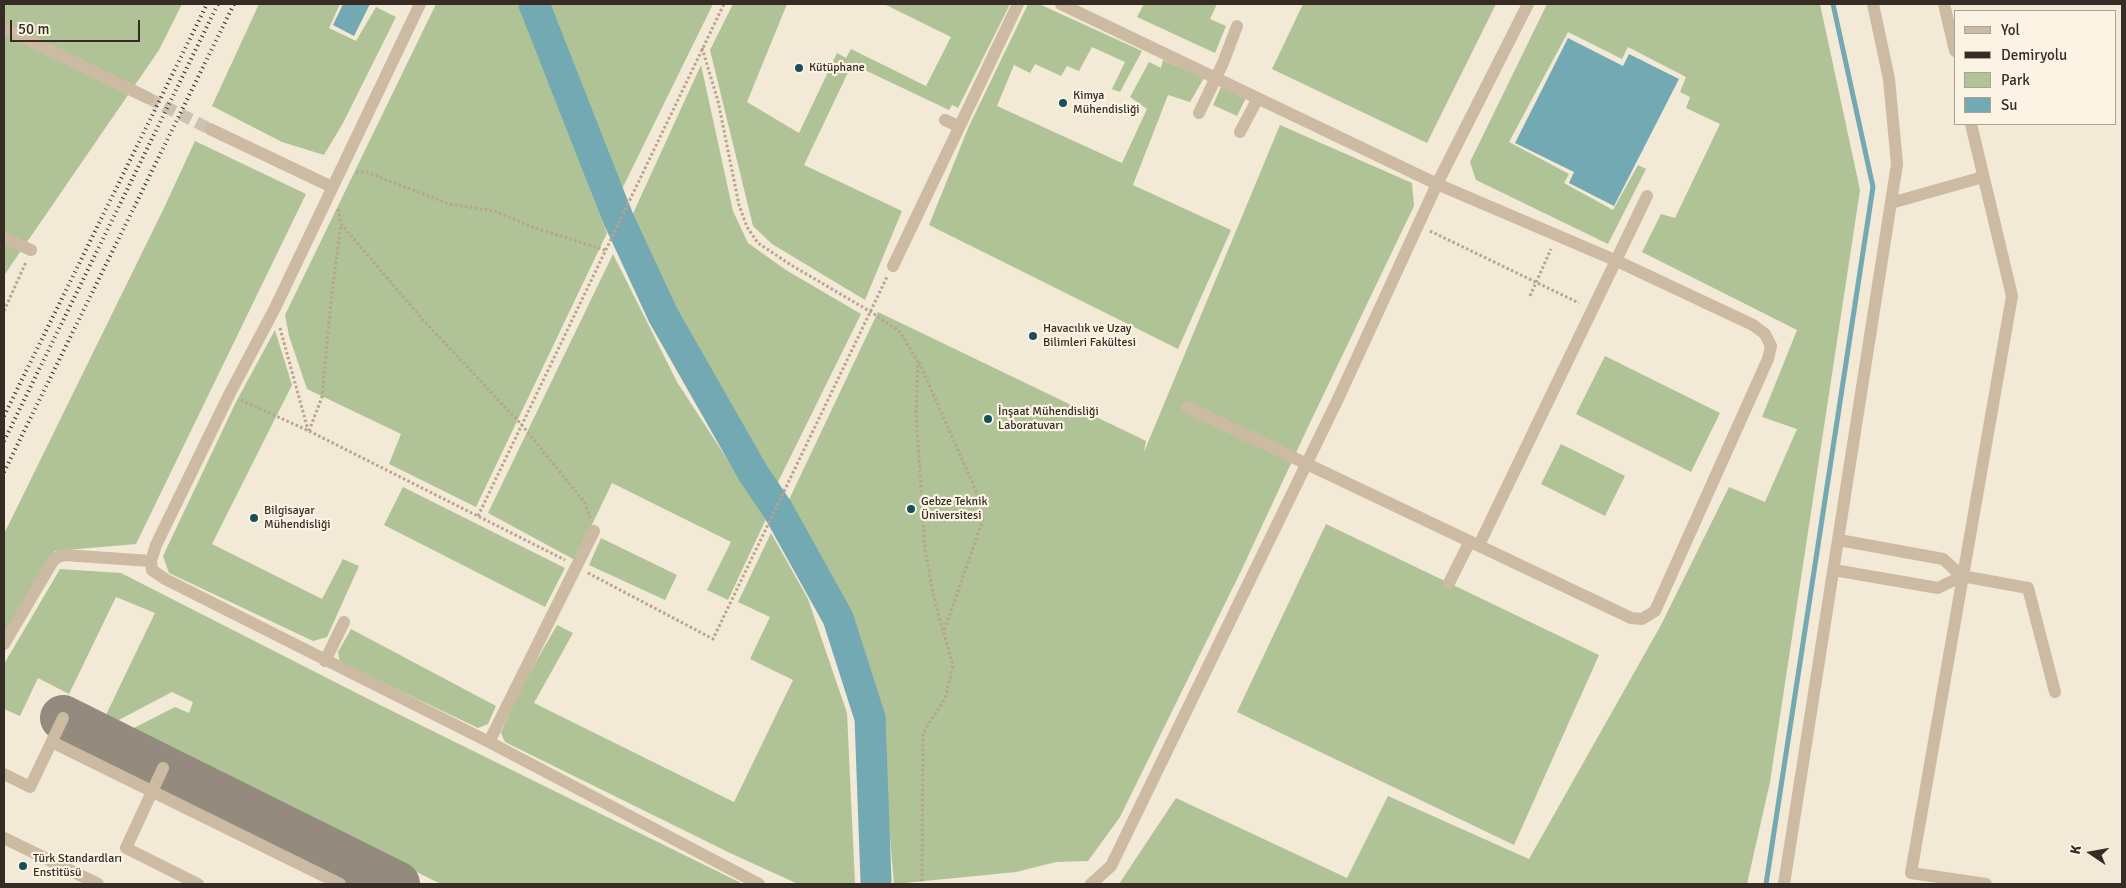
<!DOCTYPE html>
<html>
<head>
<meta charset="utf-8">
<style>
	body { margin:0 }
	#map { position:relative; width:2126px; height:888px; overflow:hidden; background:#f3e9d7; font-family:Signika,sans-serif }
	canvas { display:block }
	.frame { position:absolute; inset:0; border:5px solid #362c25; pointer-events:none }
	.legend { position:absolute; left:1954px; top:10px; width:162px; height:115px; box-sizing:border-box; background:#fbf3e3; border:1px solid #aca397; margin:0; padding:6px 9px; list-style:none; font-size:15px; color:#362c25 }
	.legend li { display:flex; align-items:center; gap:10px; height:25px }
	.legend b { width:25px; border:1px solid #aca397 }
	.north { position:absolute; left:2066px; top:828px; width:50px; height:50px; -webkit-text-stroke:4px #fbf3e3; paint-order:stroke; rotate:282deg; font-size:14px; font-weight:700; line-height:20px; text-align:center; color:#362c25 }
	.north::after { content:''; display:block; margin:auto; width:18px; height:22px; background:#362c25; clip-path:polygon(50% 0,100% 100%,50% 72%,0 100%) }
	.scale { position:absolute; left:10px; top:20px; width:130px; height:22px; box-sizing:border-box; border:2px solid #362c25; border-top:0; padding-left:6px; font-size:15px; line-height:18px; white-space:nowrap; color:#362c25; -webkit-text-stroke:4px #fbf3e3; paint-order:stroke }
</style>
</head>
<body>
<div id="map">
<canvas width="2126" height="888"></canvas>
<div class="frame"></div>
<ul class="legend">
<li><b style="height:6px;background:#ccbaa2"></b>Yol</li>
<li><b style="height:6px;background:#362c25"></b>Demiryolu</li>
<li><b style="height:14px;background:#afc396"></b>Park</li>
<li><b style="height:14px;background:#73a9b3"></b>Su</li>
</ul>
<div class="north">K</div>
<div class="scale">50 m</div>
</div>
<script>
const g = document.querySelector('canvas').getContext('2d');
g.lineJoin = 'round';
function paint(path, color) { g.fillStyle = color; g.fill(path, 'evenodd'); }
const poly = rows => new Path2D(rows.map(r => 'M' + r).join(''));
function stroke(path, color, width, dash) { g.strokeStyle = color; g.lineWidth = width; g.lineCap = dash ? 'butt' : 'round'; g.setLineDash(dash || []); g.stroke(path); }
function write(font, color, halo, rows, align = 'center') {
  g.font = font + ' Signika,sans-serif'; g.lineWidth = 4.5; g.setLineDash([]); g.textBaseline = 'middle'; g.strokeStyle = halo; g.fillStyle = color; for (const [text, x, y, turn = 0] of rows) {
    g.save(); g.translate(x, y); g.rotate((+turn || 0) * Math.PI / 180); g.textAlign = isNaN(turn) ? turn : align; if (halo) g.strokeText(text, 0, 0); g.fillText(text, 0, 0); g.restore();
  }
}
paint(poly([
	[4,4,182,4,159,50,5,274],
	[259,4,340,4,329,28,356,41,376,7,396,17,343,123,324,155,282,142,212,106],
	[436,4,520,4,607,233,476,507,389,464,401,434,307,389,289,336,285,315],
	[547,4,713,4,621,191],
	[733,4,787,4,747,102,799,133,837,53,846,58,851,49,926,86,951,37,884,4,1010,4,958,108,952,105,949,110,852,64,804,165,902,211,865,300,772,244,753,226,710,50],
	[1028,4,1039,4,1142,51,1120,92,1112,89,1125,62,1092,47,1079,71,1067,66,1061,76,1035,64,1030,73,1014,65,997,106,1122,163,1147,109,1130,97,1149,62,1161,68,1163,60,1204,78,1190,102,1168,95,1133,185,1231,230,1178,349,929,225,969,126],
	[1144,4,1217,4,1210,19,1226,26,1215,53,1137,17],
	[1303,4,1496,4,1427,143,1272,69],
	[1547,4,1820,4,1860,190,1770,782,1747,884,1119,884,1176,798,1347,878,1388,796,1529,859,1661,625,1729,487,1765,502,1797,429,1762,417,1797,330,1642,252,1661,214,1675,218,1720,124,1686,108,1690,97,1680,92,1686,77,1628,47,1622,59,1568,32,1509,142,1569,174,1564,183,1613,210,1638,165,1646,169,1608,244,1476,180,1470,162],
	[701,65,733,211,748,243,786,270,861,314,776,486,672,311,630,220],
	[1221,87,1246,98,1237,116,1213,105],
	[1280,125,1412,183,1414,206,1308,427,1241,571,1120,817,1088,861,1056,862,1016,872,894,884,879,712,840,605,786,506,878,312,1146,441,1144,452],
	[195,141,306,194,136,544,55,551,4,633,4,534,164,208],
	[613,254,677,382,766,519,728,600,707,590,731,542,612,483,575,560,488,513],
	[275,330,292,385,212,544,322,599,343,559,359,566,327,637,313,641,169,573,163,556,236,402],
	[1605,356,1720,413,1691,472,1576,414],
	[1561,444,1625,476,1605,516,1541,484],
	[403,487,565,568,545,607,384,525],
	[1326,524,1599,655,1514,845,1237,712],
	[771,533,808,599,847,713,855,884,798,884,730,853,505,742,501,733,518,693,557,625,573,633,534,703,734,802,793,680,750,659,770,617,738,602],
	[601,538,677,575,665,600,589,565],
	[60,569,121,573,382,706,743,884,441,884,128,731,175,707,189,713,193,702,172,692,113,723,104,719,155,613,116,597,69,694,38,678,20,716,4,709,4,664],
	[351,629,496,706,488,724,478,728,340,662,338,652]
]), '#afc396');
paint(poly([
	[343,4,370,4,354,36,333,25],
	[1568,38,1623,66,1629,54,1679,79,1614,206,1569,183,1574,172,1515,143]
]), '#73a9b3');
stroke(poly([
	[1766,884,1873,187,1833,4]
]), '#73a9b3', 5);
stroke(poly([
	[534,4,618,218,663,315,753,473,778,510,838,618,870,718,876,881]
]), '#73a9b3', 31);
stroke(poly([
	[63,718,397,884]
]), '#948a7e', 46);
stroke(poly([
	[148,98,210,129]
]), '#cdc3b3', 12, [12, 6]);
stroke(poly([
	[702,48,718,101,739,205,747,227,758,243,791,265,871,312,900,332,918,362,916,413,925,550,935,603,953,665,945,699,923,733,922,884],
	[356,172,366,172,449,204,494,211,532,227,605,250],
	[338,209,341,224,424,321,521,424,585,503,590,518],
	[1430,231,1579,303],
	[1530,296,1551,249],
	[4,311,26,262],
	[280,328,308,430],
	[919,362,981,502,983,519,944,631],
	[241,400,309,431,565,560],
	[309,431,322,397,331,301,341,224],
	[478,516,724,4],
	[588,573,713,639,887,277]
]), '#b8a48c', 3, [2.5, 2.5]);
stroke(poly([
	[420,4,275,308,229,395,156,545,151,561,152,570,165,579,489,742,759,884],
	[1061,4,1437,184,1617,261,1753,325,1765,334,1771,346,1768,359,1655,611,1642,619,1631,618,1187,407],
	[1944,4,1955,51],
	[4,28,148,98],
	[1199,113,1223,63,1237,26],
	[945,120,958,126],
	[1971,124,2012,296,1911,873,1986,884],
	[210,129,332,187],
	[1240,132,1258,98],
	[1891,203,1983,177],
	[4,238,31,250],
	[893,266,1018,4],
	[1839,540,1943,559,1962,576,2028,588,2055,692],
	[1479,545,1647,196],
	[1834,570,1938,588,1962,576],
	[1449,583,1470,541],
	[4,644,53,561,58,557,64,555,151,561],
	[325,661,344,622],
	[52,742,340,884],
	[489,742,594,531],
	[163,768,126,848,198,884],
	[4,774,30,787,63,718],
	[4,838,98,884],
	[1091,884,1111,866,1338,399,1437,184,1528,4],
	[1784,884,1897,164,1889,79,1873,4]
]), '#ccbaa2', 12);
stroke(poly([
	[4,416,207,4],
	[4,441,218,4],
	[4,472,234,4]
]), '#362c25', 4, [1, 4]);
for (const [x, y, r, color] of [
	[799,68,5,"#174f5b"],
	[1063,103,5,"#174f5b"],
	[1033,336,5,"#174f5b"],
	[988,419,5,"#174f5b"],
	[911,509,5,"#174f5b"],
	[254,518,5,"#174f5b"],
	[23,866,5,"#174f5b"]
]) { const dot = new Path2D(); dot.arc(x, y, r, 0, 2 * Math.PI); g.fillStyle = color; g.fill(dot); stroke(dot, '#fbf3e3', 2); }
write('12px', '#362c25', '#fbf3e3', [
	["Kütüphane",809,68],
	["Kimya",1073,96],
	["Mühendisliği",1073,110],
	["Havacılık ve Uzay",1043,329],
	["Bilimleri Fakültesi",1043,343],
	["İnşaat Mühendisliği",998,412],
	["Laboratuvarı",998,426],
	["Gebze Teknik",921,502],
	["Üniversitesi",921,516],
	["Bilgisayar",264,511],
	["Mühendisliği",264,525],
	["Türk Standardları",33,859],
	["Enstitüsü",33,873]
], 'left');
</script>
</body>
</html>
